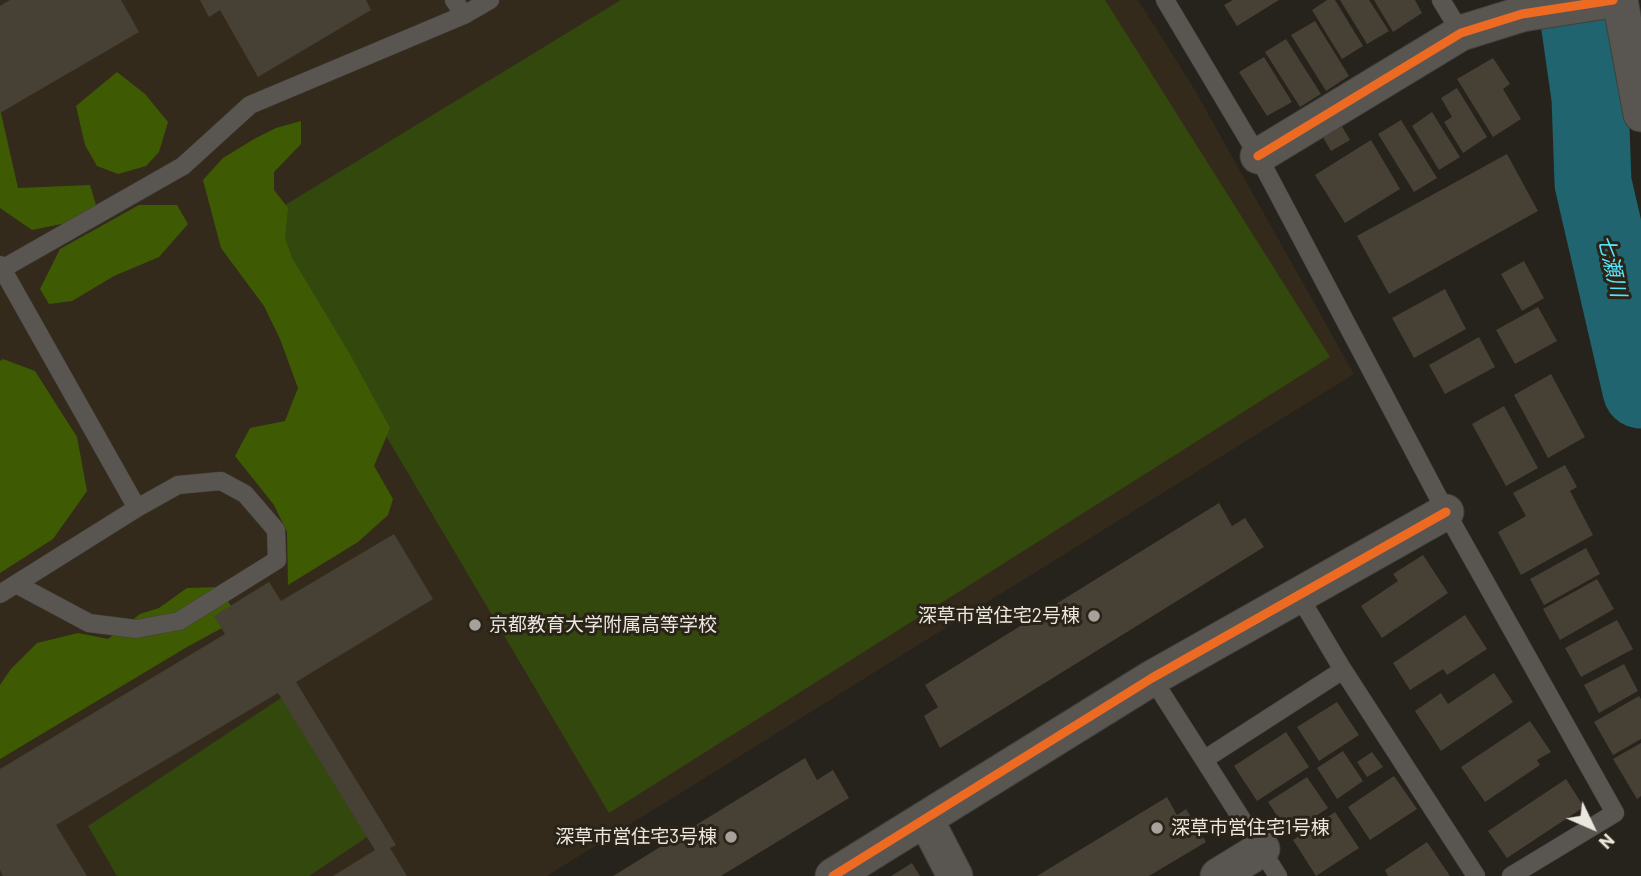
<!DOCTYPE html>
<html>
<head>
<meta charset="utf-8">
<style>
	body { margin:0 }
	#map { position:relative; width:1641px; height:876px; overflow:hidden; background:#26221c; font-family:Barlow,sans-serif }
	canvas { display:block }
	.north { position:absolute; left:1557px; top:792px; width:70px; height:70px; -webkit-text-stroke:5px #2a2318; paint-order:stroke; rotate:134deg; font-size:19px; font-weight:700; line-height:28px; text-align:center; color:#ebe7df }
	.north::after { content:''; display:block; margin:auto; width:24px; height:32px; background:#ebe7df; clip-path:polygon(50% 0,100% 100%,50% 72%,0 100%) }
</style>
</head>
<body>
<div id="map">
<canvas width="1641" height="876"></canvas>
<div class="north">N</div>
</div>
<script>
const g = document.querySelector('canvas').getContext('2d');
g.lineJoin = 'round';
function paint(path, color) { g.fillStyle = color; g.fill(path, 'evenodd'); }
const poly = rows => new Path2D(rows.map(r => 'M' + r).join(''));
function stroke(path, color, width, dash) { g.strokeStyle = color; g.lineWidth = width; g.lineCap = dash ? 'butt' : 'round'; g.setLineDash(dash || []); g.stroke(path); }
function write(font, color, halo, rows, align = 'center') {
  g.font = font + ' Barlow,"Noto Sans JP",sans-serif'; g.lineWidth = 6; g.setLineDash([]); g.textBaseline = 'middle'; g.strokeStyle = halo; g.fillStyle = color; for (const [text, x, y, turn = 0] of rows) {
    g.save(); g.translate(x, y); g.rotate((+turn || 0) * Math.PI / 180); g.textAlign = isNaN(turn) ? turn : align; if (halo) g.strokeText(text, 0, 0); g.fillText(text, 0, 0); g.restore();
  }
}
paint(poly([
	[0,0,1138,0,1193,87,1354,374,547,876,0,876]
]), '#342a1b');
paint(poly([
	[621,0,1105,0,1330,357,609,813,259,221],
	[293,690,376,831,309,876,117,876,88,826]
]), '#33480c');
paint(poly([
	[117,72,145,94,168,122,159,152,146,166,118,174,97,166,85,145,76,106],
	[0,109,18,188,90,185,96,205,66,223,32,230,0,208],
	[301,121,301,144,274,172,274,190,288,208,285,238,292,258,351,356,390,428,374,466,393,499,388,515,358,542,288,585,287,532,274,505,235,456,250,428,285,421,298,388,280,339,264,306,221,248,203,180,223,158,254,139,276,128],
	[139,205,177,205,188,224,159,257,114,276,72,301,49,304,40,289,60,249],
	[3,359,35,371,77,437,87,491,53,539,0,573,0,361],
	[219,587,236,614,233,622,187,647,0,759,0,685,11,669,37,643,78,633,108,639,140,614,159,608,187,588]
]), '#3e5b04');
stroke(poly([
	[1576,0,1590,98,1593,183,1641,390]
]), '#1f646e', 77);
paint(poly([
	[10,0,121,0,139,32,0,113,0,6],
	[200,0,366,0,371,10,258,77,220,10,209,17],
	[1233,0,1279,0,1237,26,1224,5],
	[1327,0,1335,0,1363,46,1342,59,1312,10],
	[1340,0,1369,0,1389,31,1367,44],
	[1374,0,1415,0,1422,13,1393,32],
	[1315,21,1349,76,1326,91,1291,35],
	[1286,39,1321,94,1300,107,1265,52],
	[1264,57,1292,102,1267,116,1239,72],
	[1493,58,1510,84,1503,89,1521,119,1493,137,1457,79],
	[1457,88,1487,137,1463,153,1444,122,1452,117,1441,98],
	[1432,112,1460,157,1439,170,1412,126],
	[1337,118,1350,140,1331,151,1318,129],
	[1401,120,1437,178,1414,192,1378,134],
	[1371,140,1400,189,1345,223,1315,175],
	[1507,154,1538,211,1389,294,1357,236],
	[1524,261,1544,298,1522,311,1501,274],
	[1445,289,1466,329,1414,358,1392,318],
	[1538,307,1557,341,1515,364,1496,330],
	[1479,337,1495,367,1445,394,1429,365],
	[1551,374,1585,437,1548,458,1514,395],
	[1504,406,1538,468,1506,486,1472,424],
	[1565,465,1577,487,1570,491,1593,535,1521,575,1498,532,1526,516,1513,493],
	[1219,503,1232,526,1245,518,1264,547,940,748,924,716,938,707,925,685],
	[394,534,433,599,296,682,396,845,390,848,407,876,333,876,375,850,278,693,56,825,87,876,3,876,0,870,0,769,225,634,214,616,269,582,281,601],
	[1586,548,1600,574,1544,605,1530,579],
	[1423,555,1448,593,1382,638,1361,606,1398,581,1393,574],
	[1597,579,1614,609,1560,640,1543,609],
	[1465,615,1487,649,1447,675,1443,669,1410,690,1393,663],
	[1617,620,1633,649,1581,677,1565,648],
	[1624,664,1638,691,1599,713,1584,685],
	[1494,673,1513,702,1441,751,1415,711,1441,693,1448,704],
	[1639,696,1641,699,1641,739,1613,755,1594,722],
	[1337,702,1359,735,1319,761,1297,727],
	[1530,721,1551,752,1537,760,1540,765,1485,802,1461,767],
	[1286,732,1309,767,1257,801,1234,766],
	[1641,743,1641,796,1637,799,1613,759],
	[1343,751,1363,781,1337,799,1317,768],
	[1372,752,1383,767,1367,777,1357,762],
	[805,758,817,780,833,770,849,798,721,876,613,876],
	[1394,776,1417,809,1370,840,1348,807],
	[1307,777,1328,808,1289,834,1268,802],
	[1566,779,1584,807,1507,858,1488,831],
	[1167,797,1177,815,1186,809,1206,842,1149,876,1037,876],
	[1335,812,1359,848,1316,876,1293,840],
	[1427,842,1450,876,1388,876,1385,870],
	[912,863,920,876,891,876]
]), '#474035');
const lane = poly([
	[454,0,464,15],
	[1165,0,1258,156,1446,512,1615,813,1511,876],
	[1441,0,1461,33],
	[0,265,137,508,0,594],
	[2,269,183,166,250,105,464,15,490,0],
	[16,584,89,623,136,629,179,621,277,560,276,530,245,494,221,481,178,485,137,508],
	[1299,596,1343,670,1476,876],
	[1152,678,1278,876],
	[1205,759,1343,670]
]);
const street = poly([
	[1620,0,1641,114],
	[1258,156,1461,33,1522,14,1613,0],
	[926,820,955,876],
	[833,876,1152,678,1446,512],
	[1218,876,1262,849]
]);
stroke(lane, '#423f3b', 19);
stroke(street, '#423f3b', 37);
stroke(lane, '#595652', 18);
stroke(street, '#595652', 35);
stroke(poly([
	[1258,156,1461,33,1522,14,1613,0],
	[833,876,1152,678,1446,512]
]), '#ed6a23', 9);
for (const [x, y, r, color] of [
	[1094,616,7,"#a6a29b"],
	[475,625,7,"#a6a29b"],
	[1157,828,7,"#a6a29b"],
	[731,837,7,"#a6a29b"]
]) { const dot = new Path2D(); dot.arc(x, y, r, 0, 2 * Math.PI); g.fillStyle = color; g.fill(dot); stroke(dot, '#2a2318', 2.5); }
write('19px', '#ebe7df', '#2a2318', [
	["深草市営住宅2号棟",1080,616],
	["京都教育大学附属高等学校",489,625,"left"],
	["深草市営住宅1号棟",1171,828,"left"],
	["深草市営住宅3号棟",717,837]
], 'right');
write('italic 21px', '#58e4fa', '#2a2318', [
	["七瀬川",1612,266,77]
]);
</script>
</body>
</html>
